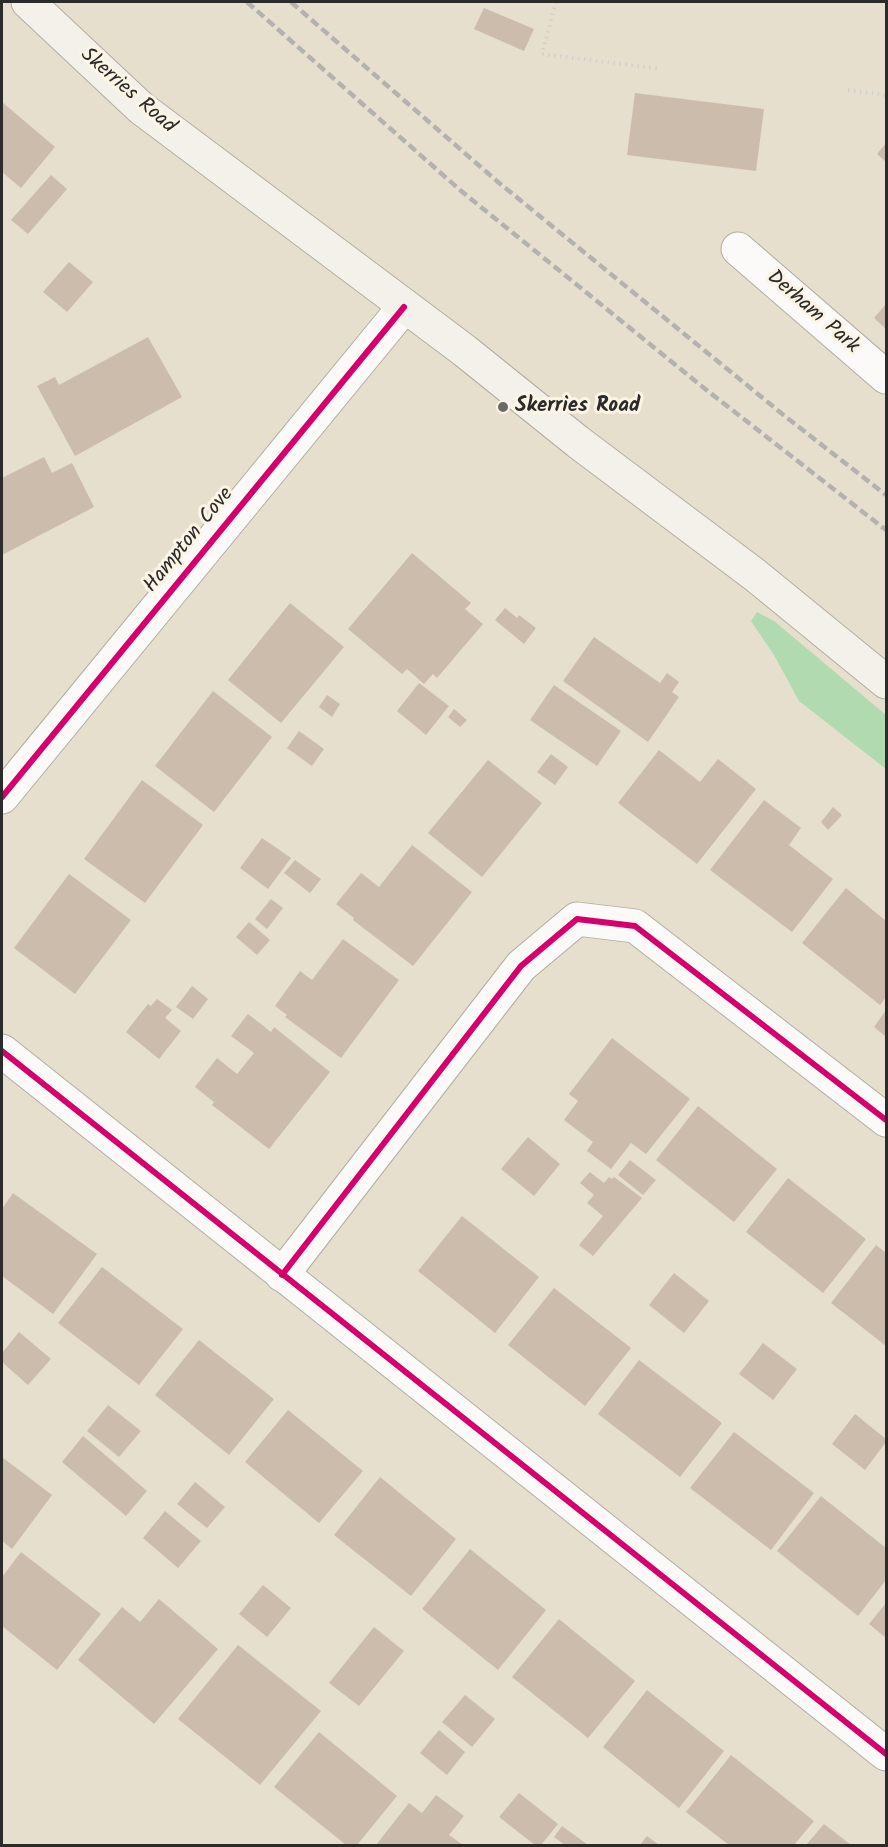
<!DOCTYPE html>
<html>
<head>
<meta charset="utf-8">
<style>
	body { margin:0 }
	#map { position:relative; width:888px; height:1847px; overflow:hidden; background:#e6dfce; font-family:Kalam,sans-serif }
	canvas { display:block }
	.frame { position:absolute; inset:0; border:3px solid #2b2b2b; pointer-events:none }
</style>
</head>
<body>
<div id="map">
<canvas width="888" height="1847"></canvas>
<div class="frame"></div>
</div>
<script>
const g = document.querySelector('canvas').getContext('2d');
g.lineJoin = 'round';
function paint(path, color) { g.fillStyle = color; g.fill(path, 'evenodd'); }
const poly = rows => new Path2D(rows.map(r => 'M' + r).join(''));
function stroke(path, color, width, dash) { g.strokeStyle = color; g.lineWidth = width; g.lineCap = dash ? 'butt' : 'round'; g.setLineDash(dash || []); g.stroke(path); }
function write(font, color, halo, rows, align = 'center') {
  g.font = font + ' Kalam,sans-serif'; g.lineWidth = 6; g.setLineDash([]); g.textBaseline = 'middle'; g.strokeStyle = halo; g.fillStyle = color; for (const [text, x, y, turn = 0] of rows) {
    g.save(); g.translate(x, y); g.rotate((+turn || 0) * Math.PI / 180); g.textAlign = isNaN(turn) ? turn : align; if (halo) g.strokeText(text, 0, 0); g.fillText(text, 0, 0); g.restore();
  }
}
paint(poly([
	[757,612,774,621,886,715,886,769,799,701,774,655,751,621]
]), '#b1dab0');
paint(poly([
	[484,8,534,29,524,51,474,29],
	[635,93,764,109,756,171,627,155],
	[2,102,55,147,21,188,2,172],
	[886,143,886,162,877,154],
	[51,175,67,189,28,234,11,220],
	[69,262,93,282,67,312,43,292],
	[886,304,886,329,874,318],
	[148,337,182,397,75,456,37,386,55,377,59,385],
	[44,457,52,473,72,463,94,507,2,555,2,478],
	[412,553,471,603,465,609,483,624,437,678,433,674,424,684,407,669,402,674,348,629],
	[290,603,344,647,281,723,228,680],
	[505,608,517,618,519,615,536,628,524,644,495,620],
	[594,637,660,683,667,673,679,682,672,692,679,697,648,742,563,681],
	[419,683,449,706,426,735,397,711],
	[554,685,621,731,597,766,530,720],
	[213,691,272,737,214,812,155,766],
	[327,695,340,704,332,717,319,707],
	[454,709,467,720,460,727,448,717],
	[299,731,324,749,312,766,287,748],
	[659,750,700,782,718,759,756,789,697,864,618,803],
	[551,754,568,767,555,785,537,772],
	[488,760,542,803,482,877,428,833],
	[142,780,203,825,145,903,84,859],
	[764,800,801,828,789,845,833,879,792,932,710,870],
	[833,807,842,815,828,830,821,822],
	[262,838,291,858,268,889,240,868],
	[412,845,472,892,413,966,353,920,354,918,336,904,361,873,379,887],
	[295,860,321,879,310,893,284,873],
	[69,874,131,920,75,994,14,948],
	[846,888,886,921,886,997,880,1005,802,943],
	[271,899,283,908,267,929,255,919],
	[249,922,270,940,257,955,236,937],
	[343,939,399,980,341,1058,285,1017,287,1015,275,1006,300,971,312,980],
	[192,986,208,999,193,1019,176,1007],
	[157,999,172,1010,165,1018,181,1031,159,1059,126,1032,148,1004,151,1006],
	[886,1010,886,1037,874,1027],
	[248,1014,271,1032,274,1027,330,1072,269,1149,212,1105,214,1102,195,1087,217,1058,237,1074,254,1053,231,1036],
	[612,1038,690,1099,646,1154,631,1143,611,1169,587,1151,593,1142,564,1120,578,1101,569,1094],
	[698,1106,777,1169,734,1222,656,1160],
	[528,1137,560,1164,534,1196,501,1169],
	[630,1160,656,1180,643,1195,618,1175],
	[590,1172,604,1183,609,1177,612,1179,614,1177,642,1198,593,1256,579,1245,603,1216,587,1203,594,1195,580,1183],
	[788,1178,866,1239,823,1293,746,1232],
	[13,1193,97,1254,53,1314,2,1276,2,1209],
	[462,1216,539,1277,495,1333,418,1271],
	[876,1245,886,1253,886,1346,831,1303],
	[102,1267,183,1329,139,1385,58,1323],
	[674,1273,709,1301,684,1333,649,1305],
	[554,1288,631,1348,585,1406,508,1345],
	[19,1332,51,1359,28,1385,2,1362,2,1353],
	[199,1340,274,1399,229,1455,155,1395],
	[763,1343,797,1369,773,1400,739,1374],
	[639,1360,722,1423,680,1477,598,1414],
	[108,1405,141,1431,119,1457,87,1431],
	[288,1410,363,1471,319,1523,245,1462],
	[855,1414,886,1439,886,1442,865,1470,832,1444],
	[734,1432,814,1493,771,1550,690,1488],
	[83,1436,147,1491,126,1516,62,1462],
	[2,1457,52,1495,12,1549,2,1541],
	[380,1477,456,1539,411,1596,334,1535],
	[195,1482,225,1507,207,1528,177,1504],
	[821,1496,886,1548,886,1580,858,1616,777,1551],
	[165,1511,201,1541,178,1568,143,1538],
	[470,1549,546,1610,498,1670,422,1609],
	[21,1552,101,1614,57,1670,2,1626,2,1577],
	[263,1585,291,1608,267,1637,239,1614],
	[159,1599,218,1649,154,1724,78,1660,122,1607,140,1622],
	[886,1603,886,1638,869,1624],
	[559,1619,635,1681,588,1738,512,1677],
	[374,1627,404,1651,359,1706,329,1683],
	[238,1645,321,1711,260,1785,178,1719],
	[647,1690,724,1751,679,1808,603,1747],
	[465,1695,495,1719,472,1747,442,1722],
	[439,1730,465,1752,447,1775,420,1753],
	[319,1732,397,1796,357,1845,346,1845,274,1787],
	[731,1755,814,1821,794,1845,729,1845,686,1812],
	[519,1793,558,1824,541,1845,535,1845,499,1817],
	[436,1795,464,1816,449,1835,463,1845,376,1845,409,1803,422,1813],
	[824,1824,851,1845,806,1845],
	[562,1826,588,1845,565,1845,554,1837],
	[647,1836,659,1845,640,1845]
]), '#ccbcab');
const minor = poly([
	[738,249,886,377],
	[2,797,404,307],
	[2,1051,886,1754],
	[282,1275,521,966,577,919,635,926,886,1120]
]);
const secondary = poly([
	[28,2,141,108,465,351,578,442,755,575,886,682]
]);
stroke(minor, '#b2ada2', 35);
stroke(secondary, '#b2ada2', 35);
stroke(poly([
	[556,2,542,54,661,69],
	[848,90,886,95]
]), '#d2d1cc', 4, [1.5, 4.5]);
stroke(minor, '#fbfaf8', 33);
stroke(secondary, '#f4f1ea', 33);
stroke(poly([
	[247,2,460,190,704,388,886,530],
	[291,2,498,182,786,417,886,495]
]), '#b3b2af', 4.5, [9, 4.5]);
stroke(poly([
	[2,797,404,307],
	[2,1051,886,1754],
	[282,1275,521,966,577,919,635,926,886,1120]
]), '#d6006c', 6);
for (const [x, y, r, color] of [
	[503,407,6,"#6c6a64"]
]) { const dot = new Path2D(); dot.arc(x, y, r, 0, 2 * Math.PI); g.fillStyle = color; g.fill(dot); stroke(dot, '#fcf5e5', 2); }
write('21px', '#2b2b2b', '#fcf5e5', [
	["Skerries Road",127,92,41],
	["Derham Park",812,313,41],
	["Hampton Cove",190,541,-51]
]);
write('bold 21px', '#2b2b2b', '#fcf5e5', [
	["Skerries Road",515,407]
], 'left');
</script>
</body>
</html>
